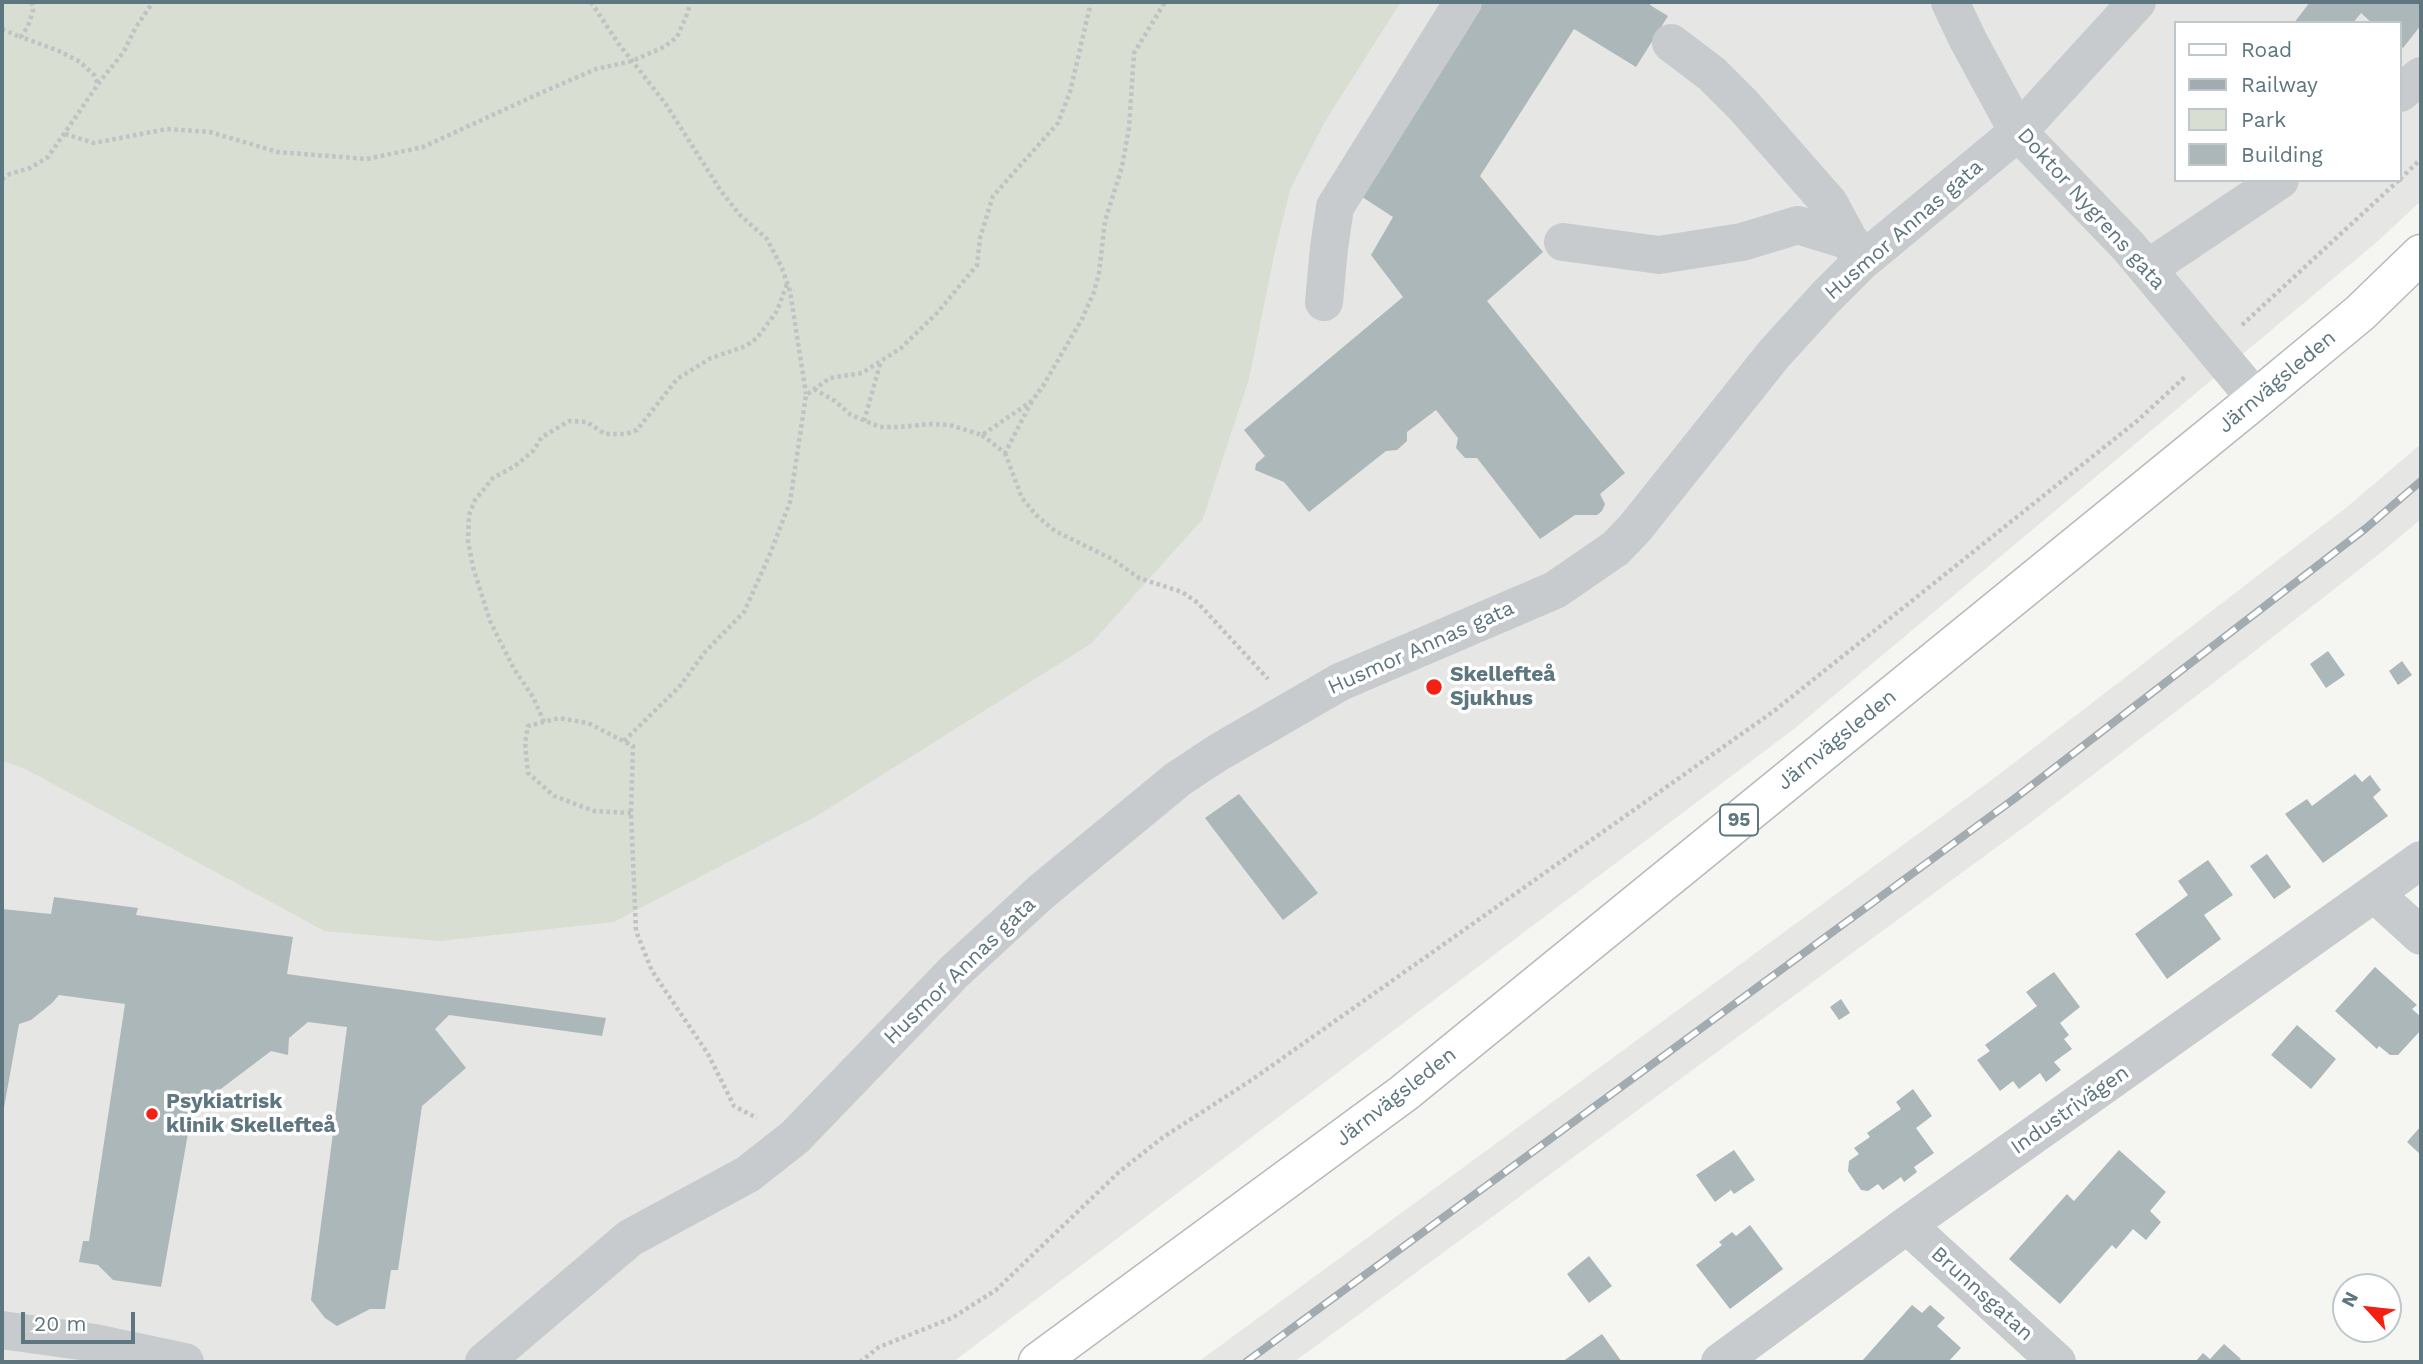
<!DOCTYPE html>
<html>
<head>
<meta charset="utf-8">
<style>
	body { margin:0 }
	#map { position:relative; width:2423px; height:1364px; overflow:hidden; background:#f5f5f1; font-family:"Work Sans",sans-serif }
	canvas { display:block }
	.frame { position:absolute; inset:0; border:4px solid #5d767f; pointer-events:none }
	.legend { position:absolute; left:2174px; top:21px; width:228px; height:161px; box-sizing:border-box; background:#fff; border:2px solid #bec8cc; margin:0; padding:9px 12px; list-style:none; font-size:21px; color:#5d767f }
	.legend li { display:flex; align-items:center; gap:14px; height:35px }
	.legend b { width:35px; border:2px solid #bec8cc }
	.north { position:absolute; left:2332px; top:1273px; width:70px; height:70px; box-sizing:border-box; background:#fff; border:2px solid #bec8cc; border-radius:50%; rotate:297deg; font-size:19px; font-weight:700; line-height:28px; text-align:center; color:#5d767f }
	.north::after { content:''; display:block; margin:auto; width:24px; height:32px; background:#f42012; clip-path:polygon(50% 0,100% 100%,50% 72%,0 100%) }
	.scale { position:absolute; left:21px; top:1312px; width:114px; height:32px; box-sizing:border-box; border:4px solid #5d767f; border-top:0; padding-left:9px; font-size:21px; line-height:24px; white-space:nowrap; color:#5d767f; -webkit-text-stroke:5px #fff; paint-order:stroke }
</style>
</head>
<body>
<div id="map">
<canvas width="2423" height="1364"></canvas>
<div class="frame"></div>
<ul class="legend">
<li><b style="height:9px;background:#fff"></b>Road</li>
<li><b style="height:9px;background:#a2abaf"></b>Railway</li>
<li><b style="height:19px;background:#d8ded1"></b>Park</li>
<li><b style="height:19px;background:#acb7ba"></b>Building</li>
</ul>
<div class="north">N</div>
<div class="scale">20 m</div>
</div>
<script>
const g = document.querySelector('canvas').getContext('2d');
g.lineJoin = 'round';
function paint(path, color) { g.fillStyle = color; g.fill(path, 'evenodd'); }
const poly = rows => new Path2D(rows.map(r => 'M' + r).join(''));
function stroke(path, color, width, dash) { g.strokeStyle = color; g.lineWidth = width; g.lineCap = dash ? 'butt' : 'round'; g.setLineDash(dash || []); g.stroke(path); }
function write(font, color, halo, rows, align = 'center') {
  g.font = font + ' "Work Sans",sans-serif'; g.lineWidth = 7; g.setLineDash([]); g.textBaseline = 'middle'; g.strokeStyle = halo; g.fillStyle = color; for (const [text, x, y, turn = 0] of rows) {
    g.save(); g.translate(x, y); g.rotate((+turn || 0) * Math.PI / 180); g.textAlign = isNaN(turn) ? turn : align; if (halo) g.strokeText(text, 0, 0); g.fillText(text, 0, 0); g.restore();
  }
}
paint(poly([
	[1401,2,2421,2,2421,201,2378,241,1794,729,953,1362,2,1362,2,761,25,769,324,931,614,922,817,816,1091,644,1203,519,1249,380,1276,247,1291,188,1325,122],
	[2176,23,2400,23,2400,180,2176,180],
	[2421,444,2421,519,2383,551,2242,661,2031,822,1294,1362,1198,1362,1997,776,2347,507]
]), '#e6e6e4');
paint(poly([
	[2,2,1401,2,1325,122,1291,188,1276,247,1249,380,1203,519,1091,644,817,816,614,922,440,941,324,931,25,769,2,761]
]), '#d8ded1');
paint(poly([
	[1476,2,1651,2,1650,5,1668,16,1636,67,1574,29,1480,176,1543,252,1487,301,1625,473,1600,494,1605,504,1602,511,1597,515,1575,515,1540,539,1477,458,1465,458,1456,448,1458,438,1436,410,1407,432,1407,441,1397,450,1386,451,1309,512,1284,482,1255,470,1256,464,1265,456,1244,430,1403,297,1371,255,1393,217,1356,193],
	[2310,2,2421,2,2421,25,2403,48,2400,45,2400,23,2372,23,2361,13,2353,23,2294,23],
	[2328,651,2345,675,2326,688,2310,664],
	[2402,661,2412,675,2398,685,2389,671],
	[2355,774,2362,782,2370,775,2381,790,2373,797,2388,816,2323,863,2285,814,2307,799,2312,806],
	[1239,794,1318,893,1283,920,1205,818],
	[2267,854,2291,887,2274,899,2250,866],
	[2208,860,2233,895,2204,915,2221,939,2167,979,2135,934,2188,895,2178,881],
	[54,897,138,908,136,915,293,937,287,974,606,1018,602,1036,449,1015,435,1029,466,1068,422,1106,398,1270,391,1270,385,1309,370,1309,337,1326,325,1318,311,1300,347,1027,308,1022,289,1038,288,1055,271,1051,201,1104,190,1122,161,1287,113,1280,98,1265,79,1262,83,1241,89,1241,125,1004,59,995,52,1003,31,1020,19,1024,2,1119,2,909,51,914],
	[2375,967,2417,1005,2412,1009,2421,1017,2421,1030,2398,1055,2390,1055,2379,1046,2377,1049,2335,1011],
	[2054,972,2080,1007,2060,1023,2069,1035,2064,1039,2072,1049,2054,1062,2061,1070,2046,1082,2040,1073,2019,1089,2013,1081,2000,1091,1977,1060,1990,1051,1985,1045,2037,1006,2026,992],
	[1841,999,1850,1013,1839,1020,1830,1007],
	[2297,1025,2336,1059,2311,1089,2271,1055],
	[1913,1089,1932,1116,1916,1128,1934,1153,1914,1167,1917,1172,1904,1182,1901,1177,1883,1190,1878,1184,1868,1191,1861,1190,1848,1171,1849,1161,1859,1154,1854,1148,1870,1137,1867,1133,1901,1109,1896,1102],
	[2421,1126,2421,1155,2407,1142],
	[1734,1150,1755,1180,1734,1194,1731,1190,1715,1202,1696,1175],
	[2119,1150,2166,1192,2150,1211,2161,1222,2146,1240,2133,1229,2116,1249,2112,1245,2060,1304,2009,1259,2067,1194,2074,1201],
	[1750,1225,1783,1269,1730,1309,1696,1265,1722,1245,1719,1242,1732,1232,1736,1236],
	[1589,1256,1612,1286,1589,1303,1567,1274],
	[1912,1305,1922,1313,1930,1305,1945,1318,1937,1326,1961,1348,1948,1362,1861,1362],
	[1602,1334,1622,1362,1562,1362],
	[2224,1344,2241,1359,2238,1362,2195,1362,2203,1353,2210,1359]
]), '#acb7ba');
const major = poly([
	[1038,1362,1404,1093,2256,399,2360,313,2421,254]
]);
stroke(major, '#b5bbbd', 41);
stroke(poly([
	[32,2,33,11,28,26,21,37,59,51,80,62,94,75,98,84],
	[591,2,618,43,665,103,721,191,740,215,767,239,782,268,790,291,806,394],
	[2,29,20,37],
	[65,134,94,143,167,129,210,132,278,152,367,159,423,147,536,95,596,69,632,61,664,47,677,37,688,12,690,2],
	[2,179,10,174,30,168,48,157,101,80,123,53,136,27,153,2],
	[2400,179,2421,159],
	[2242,325,2399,180],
	[814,389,835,401,851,415,880,427,899,427,931,424,950,425,982,435,1032,401,1043,386,1082,319,1094,292,1099,273,1105,221,1122,167,1129,128,1134,53,1165,2],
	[864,421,881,361],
	[982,435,1005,453,1032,401],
	[1005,453,1022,498,1036,515,1055,531,1112,559,1139,578,1182,592,1198,603,1268,679],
	[544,722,533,697,514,669,490,621,473,567,468,541,469,515,475,500,493,478,515,466,533,451,542,437,569,421,587,422,605,434,626,434,637,430,677,379,711,358,746,346,757,338,777,311,787,284],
	[624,741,680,686,705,652,744,612,770,554,790,502,806,395,830,378,862,373,901,348,937,313,977,265,980,238,993,196,1058,123,1070,92,1091,2],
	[631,813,594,811,554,796,528,773,525,743,528,726,559,718,588,723,633,746,631,813,636,931,652,971,708,1054,734,1106,757,1118],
	[860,1362,879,1347,952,1318,996,1290,1119,1172,1162,1138,1253,1079,1774,711,2137,421,2187,375]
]), '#c0c2c3', 4.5, [3.5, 3.5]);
stroke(poly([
	[1950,2,1968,40,2018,132,2128,246,2256,399],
	[1671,43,1712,74,1743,105,1829,203,1855,251],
	[2400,93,2421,76],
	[1563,242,1659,255,1742,242,1798,225,1850,241],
	[2147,269,2280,180],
	[1324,302,1329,248,1335,207,1463,2],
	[2375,894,2421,936],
	[1907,1225,2057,1362],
	[2,1330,95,1343,185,1362],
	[484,1362,630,1238,748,1174,795,1137,954,972,1041,892,1178,779,1219,752,1340,682,1555,590,1616,548,1635,528,1774,354,1825,298,1861,262,2018,132,2137,2],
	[1720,1362,1907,1225,2421,860]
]), '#c7cbcd', 38);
stroke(major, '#fff', 38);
const rail = poly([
	[1246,1362,2014,799,2365,529,2421,481]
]);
stroke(rail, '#a2abaf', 8);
stroke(rail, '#fff', 5, [16]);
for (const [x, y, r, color] of [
	[1434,687,9,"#f42012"],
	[152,1114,7,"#f42012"]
]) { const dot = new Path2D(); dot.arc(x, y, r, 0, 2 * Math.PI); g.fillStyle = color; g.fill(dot); stroke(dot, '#fff', 2.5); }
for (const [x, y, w] of [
	[1739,820,38]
]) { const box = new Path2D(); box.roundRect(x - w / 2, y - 15.5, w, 31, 5); g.fillStyle = '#fff'; g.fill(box); stroke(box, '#5d767f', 2); }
write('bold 19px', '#5d767f', null, [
	["95",1739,820]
]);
write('21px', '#5d767f', '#fff', [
	["Doktor Nygrens gata",2091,209,48],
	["Husmor Annas gata",1904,230,-41],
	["Järnvägsleden",2277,382,-40],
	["Husmor Annas gata",1421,648,-24],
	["Järnvägsleden",1837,740,-39],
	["Husmor Annas gata",960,971,-44],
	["Järnvägsleden",1396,1097,-38],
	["Industrivägen",2070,1110,-35],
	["Brunnsgatan",1982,1294,42]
]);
write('bold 21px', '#5d767f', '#fff', [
	["Skellefteå",1450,675],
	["Sjukhus",1450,699],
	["Psykiatrisk",166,1102],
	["klinik Skellefteå",166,1126]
], 'left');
</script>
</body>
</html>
